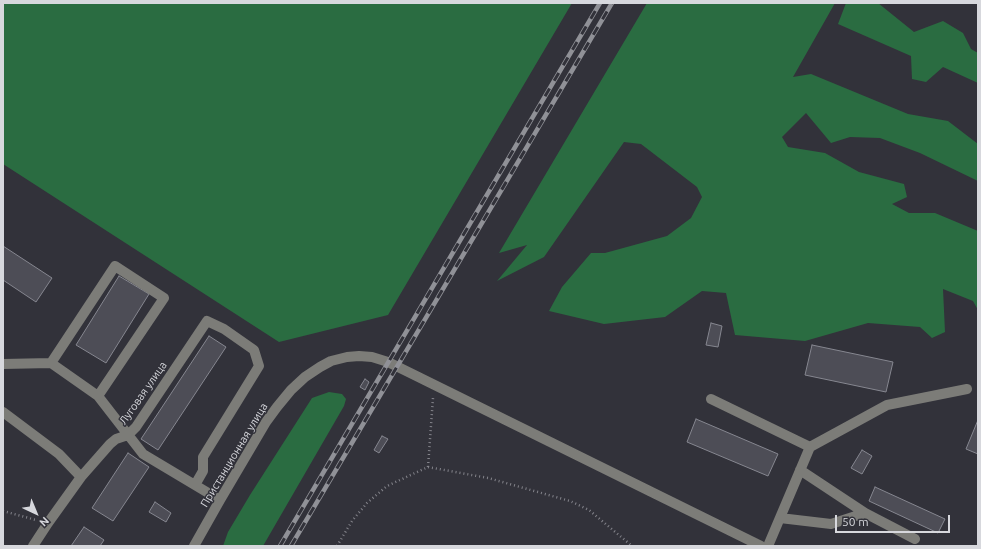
<!DOCTYPE html>
<html>
<head>
<meta charset="utf-8">
<style>
	body { margin:0 }
	#map { position:relative; width:981px; height:549px; overflow:hidden; background:#32323a; font-family:Ubuntu,sans-serif }
	canvas { display:block }
	.frame { position:absolute; inset:0; border:4px solid #d7d8dd; pointer-events:none }
	.north { position:absolute; left:16px; top:493px; width:40px; height:40px; -webkit-text-stroke:3px #32323a; paint-order:stroke; rotate:136deg; font-size:11px; font-weight:700; line-height:16px; text-align:center; color:#d7d8dd }
	.north::after { content:''; display:block; margin:auto; width:14px; height:18px; background:#d7d8dd; clip-path:polygon(50% 0,100% 100%,50% 72%,0 100%) }
	.scale { position:absolute; left:835px; top:515px; width:115px; height:18px; box-sizing:border-box; border:2px solid #d7d8dd; border-top:0; padding-left:5px; font-size:12px; line-height:14px; white-space:nowrap; color:#d7d8dd; -webkit-text-stroke:3px #32323a; paint-order:stroke }
</style>
</head>
<body>
<div id="map">
<canvas width="981" height="549"></canvas>
<div class="frame"></div>
<div class="north">N</div>
<div class="scale">50 m</div>
</div>
<script>
const g = document.querySelector('canvas').getContext('2d');
g.lineJoin = 'round';
function paint(path, color) { g.fillStyle = color; g.fill(path, 'evenodd'); }
const poly = rows => new Path2D(rows.map(r => 'M' + r).join(''));
function stroke(path, color, width, dash) { g.strokeStyle = color; g.lineWidth = width; g.lineCap = dash ? 'butt' : 'round'; g.setLineDash(dash || []); g.stroke(path); }
function write(font, color, halo, rows, align = 'center') {
  g.font = font + ' Ubuntu,sans-serif'; g.lineWidth = 3; g.setLineDash([]); g.textBaseline = 'middle'; g.strokeStyle = halo; g.fillStyle = color; for (const [text, x, y, turn = 0] of rows) {
    g.save(); g.translate(x, y); g.rotate((+turn || 0) * Math.PI / 180); g.textAlign = isNaN(turn) ? turn : align; if (halo) g.strokeText(text, 0, 0); g.fillText(text, 0, 0); g.restore();
  }
}
paint(poly([
	[3,3,572,3,388,315,279,342,3,164],
	[647,3,835,3,793,77,811,74,908,114,948,121,978,144,978,181,920,153,880,138,850,137,831,143,806,113,782,137,788,147,825,153,859,172,904,184,907,197,892,204,909,213,935,213,978,231,978,310,973,301,943,289,945,332,932,338,920,327,868,323,805,341,735,335,726,293,702,291,665,317,604,324,549,311,562,287,591,253,605,253,667,236,691,218,702,197,697,187,641,144,624,142,544,257,497,281,527,245,499,253],
	[846,3,878,3,914,32,943,21,963,33,971,49,978,53,978,83,943,67,926,82,912,79,911,56,838,24],
	[329,392,342,394,346,399,344,406,263,546,223,546,228,532,250,495,312,398]
]), '#2a6c41');
const building = poly([
	[3,246,52,278,36,302,3,280,3,246],
	[119,276,149,294,106,363,76,345,119,276],
	[711,323,722,326,718,347,706,345,711,323],
	[209,336,226,347,158,450,141,439,209,336],
	[812,345,893,362,886,392,805,375,812,345],
	[365,379,369,382,365,390,360,387,365,379],
	[696,419,778,454,768,476,687,442,696,419],
	[978,420,978,454,966,449,978,420],
	[382,436,388,439,379,453,374,450,382,436],
	[862,450,872,456,862,474,851,468,862,450],
	[128,453,149,467,113,521,92,508,128,453],
	[875,487,945,519,938,533,869,501,875,487],
	[155,502,171,513,166,522,149,512,155,502],
	[84,527,104,540,100,546,71,546,84,527]
]);
paint(building, '#4d4d56');
stroke(building, '#868790', 1);
stroke(poly([
	[428,467,433,398],
	[3,511,36,520],
	[337,546,352,521,367,503,387,486,428,467,488,478,570,501,589,510,632,546]
]), '#84848b', 2.5, [1, 3]);
stroke(poly([
	[51,363,115,266,164,298,98,396],
	[3,364,51,363,98,396,143,454,220,500],
	[711,399,810,447],
	[3,412,59,454,81,477],
	[800,470,865,513],
	[780,518,831,524,865,513,915,539],
	[33,546,48,523,81,477,110,444,116,439,128,435,136,427,207,321,224,329,254,350,259,366,203,457,203,471,195,485],
	[194,546,220,500,266,422,277,407,291,390,305,377,320,367,331,361,347,357,359,356,372,357,388,362,761,546],
	[768,546,810,447,887,405,967,389]
]), '#7c7c78', 10);
const rail = poly([
	[280,546,600,3],
	[291,546,612,3]
]);
stroke(rail, '#909197', 4.5);
stroke(rail, '#32323a', 3, [9]);
write('11px', '#d7d8dd', '#32323a', [
	["Луговая улица",143,393,-55],
	["Пристанционная улица",234,455,-59]
]);
</script>
</body>
</html>
